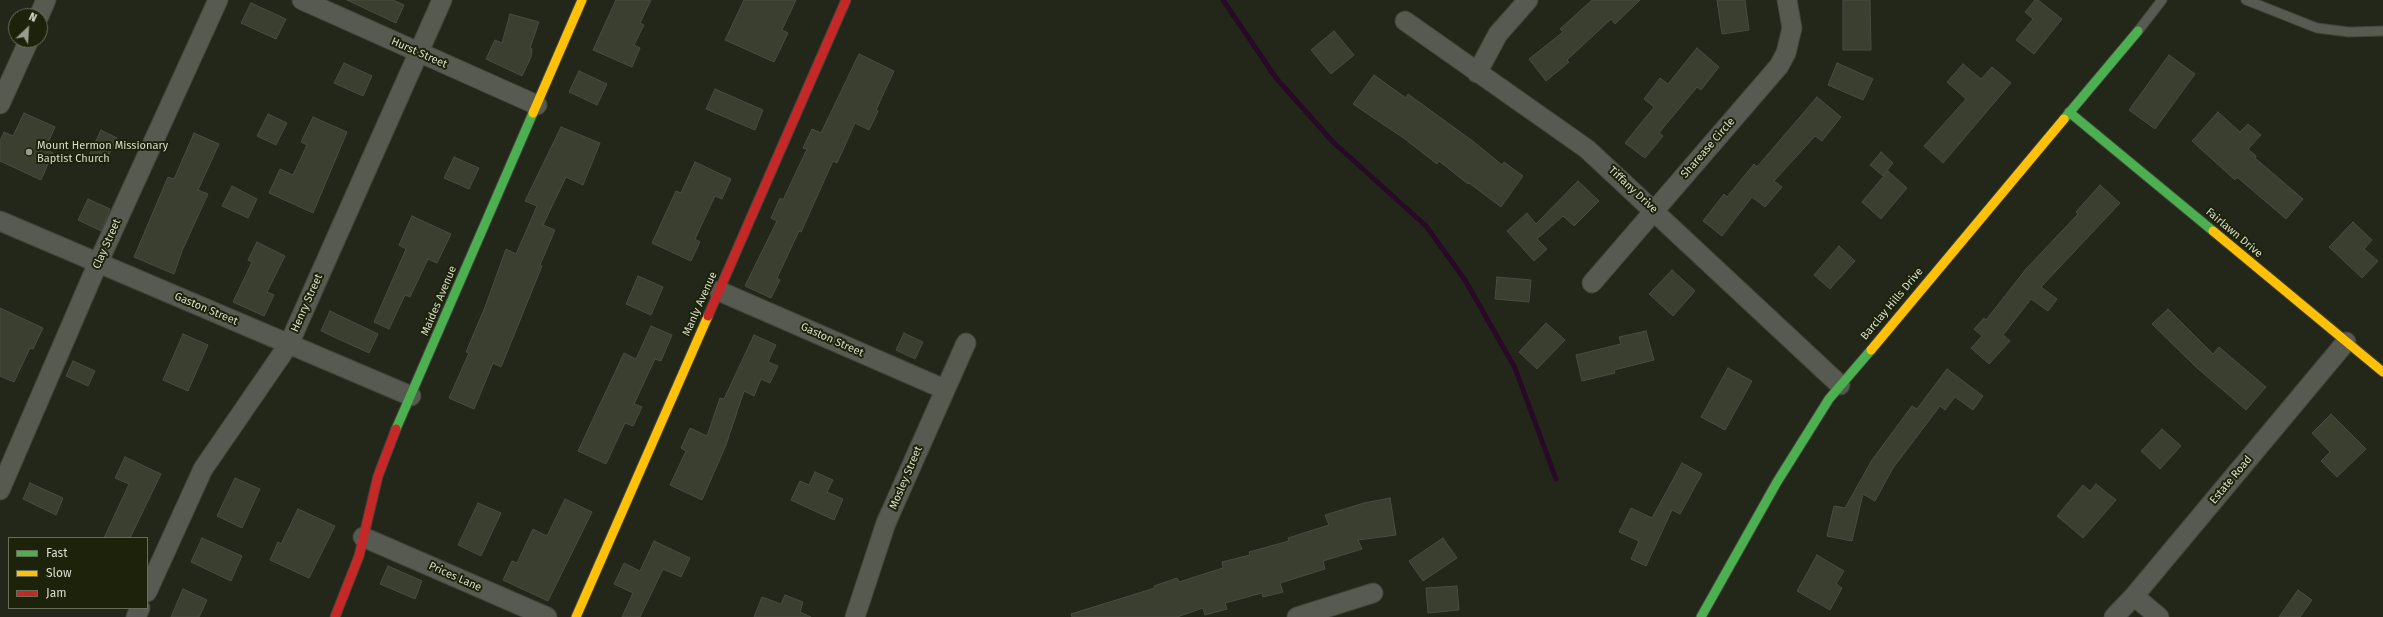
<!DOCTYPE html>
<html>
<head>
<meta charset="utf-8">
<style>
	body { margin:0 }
	#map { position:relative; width:2383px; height:617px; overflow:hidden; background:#23271a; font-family:"Fira Sans",sans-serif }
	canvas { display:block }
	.legend { position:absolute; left:8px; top:537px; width:140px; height:72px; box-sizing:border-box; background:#1c230a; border:1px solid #676d58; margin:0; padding:5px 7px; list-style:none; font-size:12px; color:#d7ddcd }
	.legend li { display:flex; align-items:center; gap:8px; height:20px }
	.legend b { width:20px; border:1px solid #676d58 }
	.north { position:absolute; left:8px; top:8px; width:40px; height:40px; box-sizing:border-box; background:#1c230a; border:1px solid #676d58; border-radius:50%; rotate:25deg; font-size:11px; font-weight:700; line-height:16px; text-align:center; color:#d7ddcd }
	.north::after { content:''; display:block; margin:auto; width:14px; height:18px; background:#989d8e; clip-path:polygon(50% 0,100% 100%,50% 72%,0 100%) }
</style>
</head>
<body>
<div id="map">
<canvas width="2383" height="617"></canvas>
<ul class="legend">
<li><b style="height:5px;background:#4caf50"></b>Fast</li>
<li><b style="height:5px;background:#ffc107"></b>Slow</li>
<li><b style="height:5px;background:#c62828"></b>Jam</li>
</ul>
<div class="north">N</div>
</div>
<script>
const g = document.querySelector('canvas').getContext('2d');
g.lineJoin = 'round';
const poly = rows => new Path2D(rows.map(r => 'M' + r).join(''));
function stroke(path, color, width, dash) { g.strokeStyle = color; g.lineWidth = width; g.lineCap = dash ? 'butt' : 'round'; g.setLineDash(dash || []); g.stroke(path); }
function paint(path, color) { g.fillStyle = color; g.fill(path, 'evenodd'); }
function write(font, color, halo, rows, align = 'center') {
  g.font = font + ' "Fira Sans",sans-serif'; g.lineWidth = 4; g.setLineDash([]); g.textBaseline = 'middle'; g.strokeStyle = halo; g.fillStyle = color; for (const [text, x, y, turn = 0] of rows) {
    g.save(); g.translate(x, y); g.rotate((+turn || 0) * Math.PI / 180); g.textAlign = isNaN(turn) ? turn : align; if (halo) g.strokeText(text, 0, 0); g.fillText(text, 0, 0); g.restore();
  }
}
stroke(poly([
	[1223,0,1276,78,1333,142,1426,226,1465,280,1515,368,1556,479]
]), '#280926', 5);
const building = poly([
	[347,0,393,0,404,5,396,23,347,0],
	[616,0,651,0,640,23,644,25,634,45,640,48,632,67,593,50,616,0],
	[744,0,796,0,782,30,788,33,774,62,725,40,744,0],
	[1592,0,1640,0,1615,24,1611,19,1567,60,1569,62,1546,81,1529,59,1563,32,1560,29,1592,0],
	[1717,0,1745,0,1749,30,1722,34,1717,0],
	[1843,0,1870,0,1871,50,1843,50,1843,0],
	[2035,0,2038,0,2062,19,2034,54,2016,40,2033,19,2025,12,2035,0],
	[251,3,286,19,276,39,241,23,251,3],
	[510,14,539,22,530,48,532,49,531,57,522,76,486,59,495,40,502,43,510,14],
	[1334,31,1354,55,1331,74,1311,50,1334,31],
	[1697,48,1719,67,1701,90,1697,87,1659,133,1663,136,1645,158,1625,143,1654,107,1644,99,1660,78,1668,84,1697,48],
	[859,54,894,71,876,110,878,111,869,130,855,123,837,163,833,161,801,232,799,231,777,278,780,280,771,298,745,286,777,221,771,218,780,198,783,200,807,149,803,148,812,129,821,133,859,54],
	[2169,55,2195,74,2155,129,2129,110,2169,55],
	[344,63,372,76,363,96,334,83,344,63],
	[1837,63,1873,79,1863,100,1828,85,1837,63],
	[1963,64,1981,79,1992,67,2011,83,1943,163,1924,146,1966,99,1947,82,1963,64],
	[579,71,607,84,597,105,569,92,579,71],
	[1374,75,1406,98,1408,94,1474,142,1502,165,1504,162,1523,176,1501,207,1469,183,1468,184,1439,161,1437,164,1405,139,1353,104,1374,75],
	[715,89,763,110,755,130,706,109,715,89],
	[1817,97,1841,117,1822,141,1815,136,1774,181,1782,187,1765,207,1752,197,1722,236,1703,221,1724,194,1727,197,1754,164,1757,167,1817,97],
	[2218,112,2240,132,2248,124,2261,135,2248,149,2256,156,2255,158,2303,199,2286,219,2237,177,2235,180,2192,141,2218,112],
	[24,113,55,127,45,149,53,153,41,180,0,161,0,141,4,132,13,136,24,113],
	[268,114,287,123,276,145,257,136,268,114],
	[313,117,347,132,313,213,269,193,280,169,293,175,307,145,301,142,313,117],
	[561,127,600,143,583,185,566,177,543,225,555,230,540,265,542,266,501,367,493,363,474,409,449,398,469,353,466,352,485,307,506,249,516,254,537,206,525,201,561,127],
	[101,130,117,138,105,163,89,156,101,130],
	[194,133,219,144,198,190,208,194,182,251,174,274,134,257,168,177,174,179,194,133],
	[1881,152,1893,163,1883,176,1870,165,1881,152],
	[454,157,479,168,469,189,444,178,454,157],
	[695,162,731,179,722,199,715,196,695,239,700,242,691,261,652,243,676,191,681,193,695,162],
	[1888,171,1907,188,1881,219,1862,202,1888,171],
	[1578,181,1599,201,1574,226,1563,216,1537,239,1547,249,1534,261,1507,231,1527,213,1536,224,1578,181],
	[2100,185,2120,203,2041,287,2057,299,2048,311,2031,299,2003,335,2010,341,1989,364,1971,348,1982,336,1974,329,1984,318,1986,320,2026,269,2078,214,2076,212,2100,185],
	[232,186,257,199,248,218,222,206,232,186],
	[88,199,110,209,101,231,78,220,88,199],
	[412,216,451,234,437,263,428,259,410,297,405,295,389,329,374,322,406,249,399,245,412,216],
	[2353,222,2372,240,2364,249,2378,261,2362,278,2329,247,2353,222],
	[257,242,285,256,267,292,274,295,264,316,233,302,252,262,248,260,257,242],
	[1839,246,1855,261,1830,289,1814,275,1839,246],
	[1672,270,1695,291,1673,316,1649,294,1672,270],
	[638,276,663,287,651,315,626,304,638,276],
	[1497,277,1531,280,1529,302,1495,299,1497,277],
	[0,308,43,328,33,349,30,348,14,382,0,376,0,308],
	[2168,309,2213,354,2219,347,2266,387,2246,410,2196,367,2152,324,2168,309],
	[330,311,378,334,369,353,321,331,330,311],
	[1546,323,1565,340,1537,369,1519,352,1546,323],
	[651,326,672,335,661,361,655,359,634,404,642,407,633,426,625,423,606,464,578,451,624,353,636,359,651,326],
	[1646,331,1654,360,1614,370,1615,373,1582,381,1576,355,1621,344,1619,337,1646,331],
	[904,333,923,342,915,359,896,350,904,333],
	[183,334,208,345,188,391,163,380,183,334],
	[754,335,776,345,768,362,778,366,770,383,761,379,754,396,744,391,726,445,702,500,670,485,686,451,681,448,690,428,707,436,720,398,724,399,754,335],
	[73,361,95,371,88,386,66,376,73,361],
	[1728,368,1752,381,1725,430,1701,417,1728,368],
	[1947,369,1983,396,1973,410,1955,397,1945,410,1940,406,1893,468,1875,501,1863,494,1852,541,1827,536,1834,506,1845,508,1872,460,1912,406,1917,409,1947,369],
	[2331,414,2366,449,2337,477,2321,461,2330,452,2312,433,2331,414],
	[2162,429,2181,446,2160,469,2141,451,2162,429],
	[125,457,161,474,130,538,104,538,129,484,115,478,125,457],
	[1682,463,1702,474,1680,514,1672,510,1646,566,1631,559,1639,541,1619,532,1631,508,1652,518,1682,463],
	[815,472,833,480,827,492,843,499,834,520,791,500,800,481,809,485,815,472],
	[235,478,260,489,242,528,217,516,235,478],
	[30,483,63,498,56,515,23,499,30,483],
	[2096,484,2116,500,2083,538,2057,516,2083,485,2090,491,2096,484],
	[1390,498,1396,535,1358,540,1362,549,1323,561,1325,569,1280,583,1283,592,1263,597,1262,593,1225,603,1227,609,1205,615,1203,608,1177,617,1072,617,1071,614,1155,588,1154,586,1177,578,1179,582,1223,568,1222,562,1250,555,1249,552,1289,541,1288,538,1329,525,1325,515,1364,503,1390,498],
	[565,499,592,512,548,601,503,580,512,561,517,563,533,529,547,536,565,499],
	[478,503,501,513,481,556,458,545,478,503],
	[298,509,335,526,309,578,270,560,278,542,281,544,298,509],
	[202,538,242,556,231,581,191,562,202,538],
	[1443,538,1457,558,1423,581,1409,561,1443,538],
	[654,541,690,558,681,577,663,569,640,617,622,617,633,593,614,584,624,563,640,571,654,541],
	[1817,555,1844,571,1836,584,1842,588,1830,610,1797,591,1817,555],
	[388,566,422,581,415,599,380,584,388,566],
	[1457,586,1459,610,1428,613,1426,588,1457,586],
	[183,589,207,600,199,617,171,617,183,589],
	[2298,590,2312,600,2300,617,2279,617,2298,590],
	[785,595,803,602,800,612,811,617,754,617,762,597,781,604,785,595]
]);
paint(building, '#3a3f2f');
stroke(building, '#494c42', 1);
const lane = poly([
	[2246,0,2317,28,2349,32,2383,31],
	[2138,31,2162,0]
]);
const street = poly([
	[302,0,537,105],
	[39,16,46,0],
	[1405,21,1587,149,1840,385],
	[1477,73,1498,34,1528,0],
	[0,104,29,40],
	[0,221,411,396],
	[1592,283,1779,66,1786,53,1792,28,1787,0],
	[719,291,944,389],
	[0,490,98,263,218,0],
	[363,537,547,617],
	[147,592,203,469,289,344,442,0],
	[2134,596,2159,617],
	[136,617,140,608],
	[855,617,886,523,966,343],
	[1297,617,1373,593],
	[2114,617,2134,596,2346,342]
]);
const fast = poly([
	[2069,112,2213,231],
	[2064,119,2138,31],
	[396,429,533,113],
	[1701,617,1777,482,1829,399,1871,350]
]);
const slow = poly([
	[533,113,582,0],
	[2213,231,2383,372],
	[1871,350,2064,119],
	[576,617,708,316]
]);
const jam = poly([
	[708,316,846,0],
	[335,617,359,556,378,476,396,429]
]);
stroke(lane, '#40443a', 11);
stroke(street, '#40443a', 21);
stroke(fast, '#40443a', 11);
stroke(slow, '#40443a', 11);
stroke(jam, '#40443a', 11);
stroke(lane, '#575a50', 9);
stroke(street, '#575a50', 19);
stroke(fast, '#4caf50', 9);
stroke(slow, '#ffc107', 9);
stroke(jam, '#c62828', 9);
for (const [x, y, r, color] of [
	[29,152,4,"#989d8e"]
]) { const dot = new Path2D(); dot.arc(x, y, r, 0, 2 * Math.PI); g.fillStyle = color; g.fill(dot); stroke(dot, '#1c230a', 1.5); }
write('11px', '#d7ddcd', '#1c230a', [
	["Hurst Street",419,53,24],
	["Sharease Circle",1708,148,-49],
	["Tiffany Drive",1633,190,43],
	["Fairlawn Drive",2234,233,40],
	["Clay Street",107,244,-66],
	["Maides Avenue",439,301,-67],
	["Henry Street",307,303,-66],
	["Manly Avenue",700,304,-66],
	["Barclay Hills Drive",1892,304,-50],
	["Gaston Street",206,309,23],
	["Gaston Street",832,340,24],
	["Mosley Street",906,478,-67],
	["Estate Road",2231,480,-50],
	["Prices Lane",455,577,24]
]);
write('11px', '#d7ddcd', '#1c230a', [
	["Mount Hermon Missionary",37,146],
	["Baptist Church",37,159]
], 'left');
</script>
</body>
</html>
